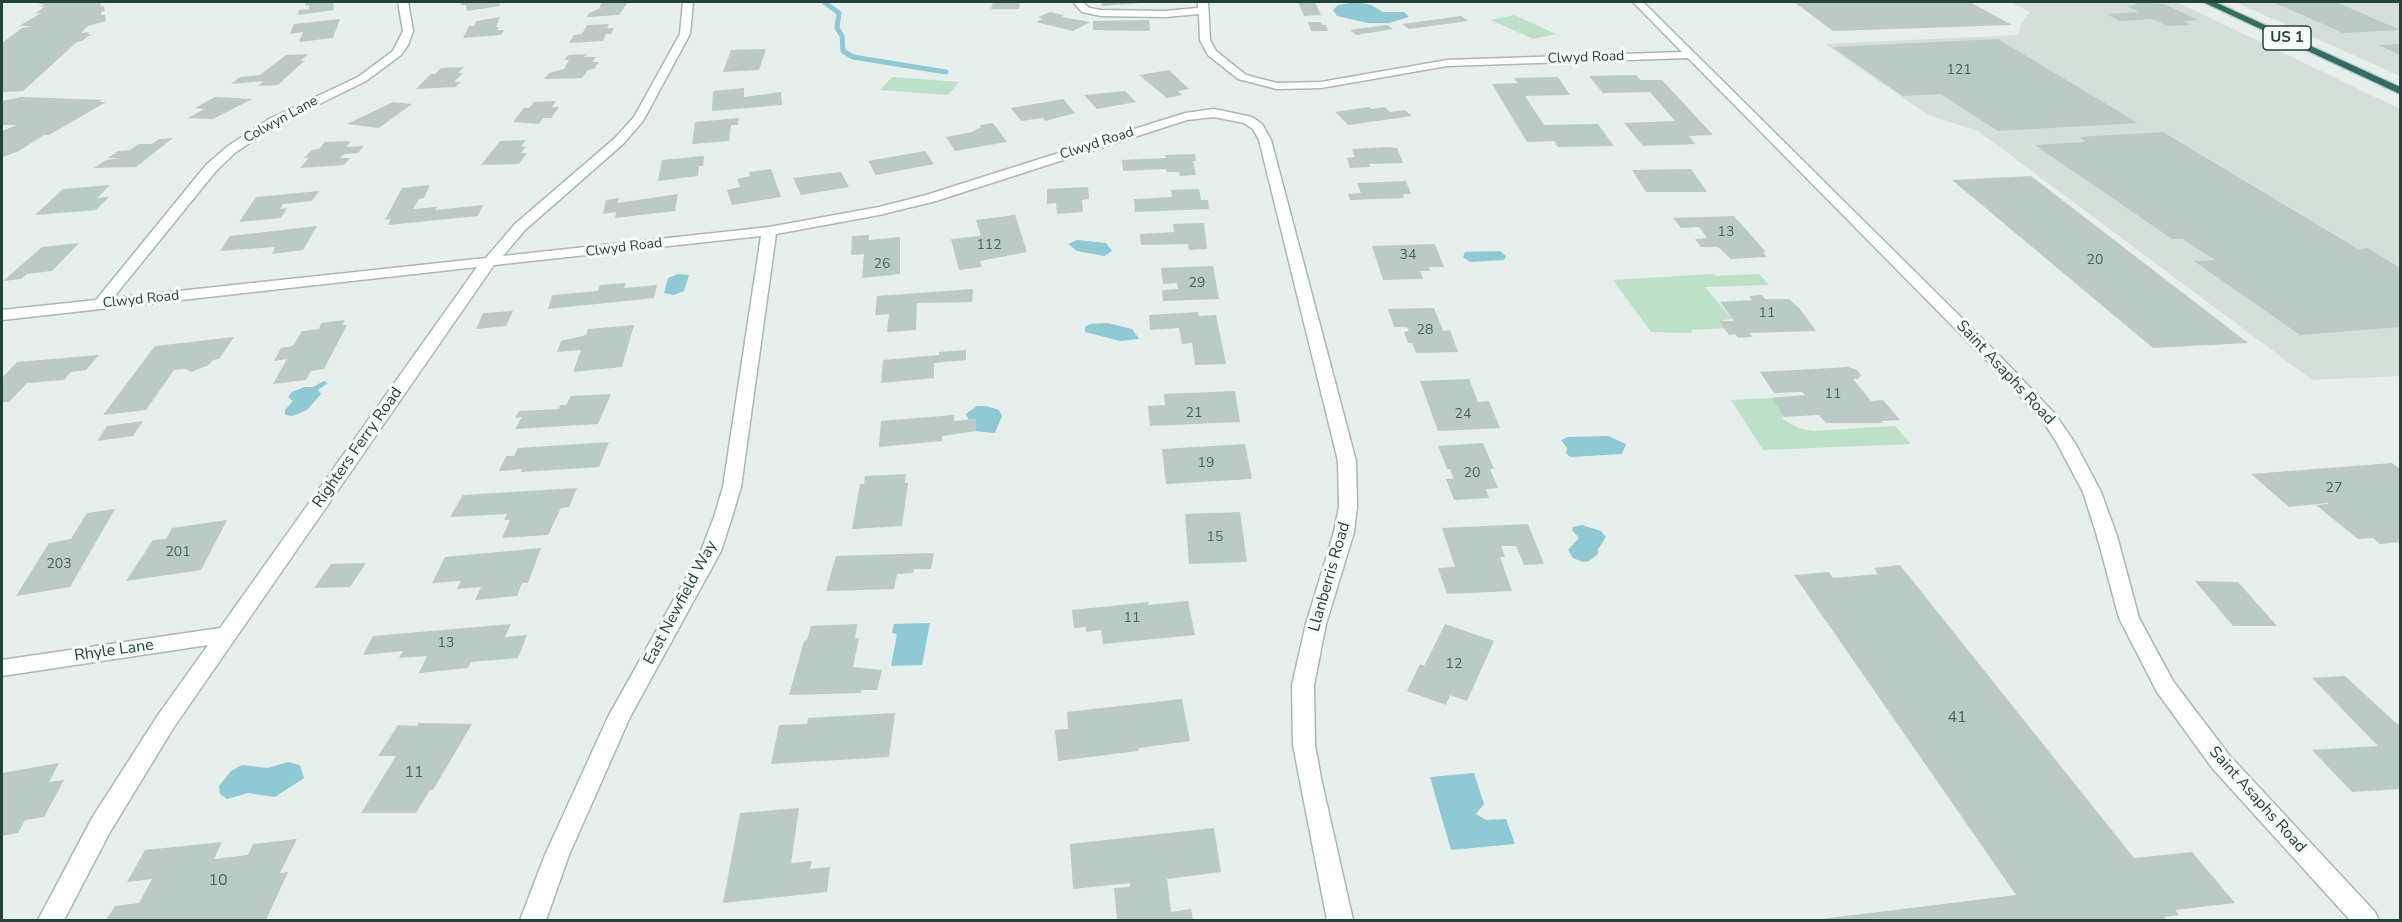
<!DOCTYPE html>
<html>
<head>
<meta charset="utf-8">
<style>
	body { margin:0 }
	#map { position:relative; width:2402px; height:922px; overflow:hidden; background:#e6efeb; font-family:"Nunito Sans",sans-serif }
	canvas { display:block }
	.frame { position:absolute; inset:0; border:3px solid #24423a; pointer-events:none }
</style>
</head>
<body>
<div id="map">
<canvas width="2402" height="922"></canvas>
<div class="frame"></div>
</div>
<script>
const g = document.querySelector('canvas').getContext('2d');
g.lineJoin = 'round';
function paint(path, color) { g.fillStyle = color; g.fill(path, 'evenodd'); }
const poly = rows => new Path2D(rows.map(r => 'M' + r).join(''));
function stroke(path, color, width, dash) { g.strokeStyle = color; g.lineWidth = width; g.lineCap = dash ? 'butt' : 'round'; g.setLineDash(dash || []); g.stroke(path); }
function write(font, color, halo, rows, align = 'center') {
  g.font = font + ' "Nunito Sans",sans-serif'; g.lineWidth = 6; g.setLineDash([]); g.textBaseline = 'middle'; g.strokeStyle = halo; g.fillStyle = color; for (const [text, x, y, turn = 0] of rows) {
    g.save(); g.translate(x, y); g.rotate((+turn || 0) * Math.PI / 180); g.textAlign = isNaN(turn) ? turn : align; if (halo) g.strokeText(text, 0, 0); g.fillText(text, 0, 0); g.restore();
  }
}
paint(poly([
	[2010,2,2177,2,2400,109,2400,376,2312,380,1978,131,1928,115,1825,44,2019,35,2020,26,2030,12],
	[2235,2,2400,2,2400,76]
]), '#d4dfda');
paint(poly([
	[1514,15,1556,34,1533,39,1491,20],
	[892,77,959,82,948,95,880,90],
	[1712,274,1716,276,1759,274,1769,285,1705,287,1732,319,1722,320,1727,328,1691,330,1692,333,1651,332,1613,280],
	[1771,398,1784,417,1782,418,1784,420,1799,428,1812,431,1895,426,1911,444,1763,450,1731,400]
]), '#bfe0c8');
paint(poly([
	[1356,2,1371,5,1383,12,1404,12,1409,17,1389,23,1368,23,1337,16,1333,10,1338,5],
	[1077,240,1106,243,1112,251,1104,256,1077,251,1068,244],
	[1500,251,1506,256,1504,260,1470,262,1463,257,1465,252],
	[678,274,689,275,684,291,674,295,664,293,668,278],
	[1108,323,1132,329,1139,339,1120,341,1085,332,1085,327,1090,324],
	[324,381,328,383,318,390,321,394,307,410,293,416,285,415,285,410,293,401,288,397,292,392,304,387,313,387],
	[977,406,986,406,999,410,1002,416,995,433,973,431,976,431,976,419,969,420,966,414],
	[1608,436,1626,444,1622,454,1570,457,1566,453,1567,448,1561,440,1568,437],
	[1582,525,1601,531,1606,537,1598,549,1598,554,1589,561,1583,562,1573,558,1568,550,1579,538,1572,530,1573,527],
	[930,623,922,665,891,666,897,634,892,633,894,624],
	[288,762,300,765,304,778,275,797,248,793,227,799,220,794,219,786,231,771,242,765,268,768],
	[1474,773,1484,804,1476,814,1486,820,1506,819,1515,844,1451,850,1430,777]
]), '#8ec9d4');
stroke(poly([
	[824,2,839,13,837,28,842,36,843,51,853,57,946,72]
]), '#8ec9d4', 5);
paint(poly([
	[42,2,100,2,101,6,104,6,105,11,101,12,101,15,105,15,106,21,88,26,81,33,90,32,87,34,91,34,82,41,77,42,23,91,2,92,2,43,22,28,34,26,19,26,41,13,35,14,45,6,40,7,44,4,38,4],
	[306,2,333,2,334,10,298,15,299,10,309,9,309,5,306,6],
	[460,2,499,2,500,6,467,11,466,5,461,5],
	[602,2,628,2,619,15,587,17,589,13,599,9],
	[993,2,1020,2,1019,9,991,9],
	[1101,2,1141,2,1141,3,1102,6],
	[1298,2,1315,2,1321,15,1304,16],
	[1794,2,1970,2,2012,25,1833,31],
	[2132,2,2164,4,2198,20,2184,21,2191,25,2167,26,2153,19,2120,21,2107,14,2139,12,2126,6,2138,5],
	[2273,2,2336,2,2400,30,2343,33],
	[1050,12,1064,15,1061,17,1090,22,1073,31,1036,22,1043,19,1038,17],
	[1461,16,1468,21,1409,29,1402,24],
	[500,17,496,27,499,27,497,30,504,30,501,35,463,38,469,26,474,26,476,21],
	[340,19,333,38,299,42,303,32,290,34,294,24],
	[1149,20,1150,31,1093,30,1093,21],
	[1308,22,1321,22,1322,25,1326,25,1328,31,1311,31],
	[609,24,607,28,614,28,611,34,606,34,603,41,569,43,574,35,582,34,587,25],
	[1387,25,1393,29,1356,35,1350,30],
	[1998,39,2138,123,1998,131,1941,94,1903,96,1832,47],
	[2400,44,2400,55,2378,45],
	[766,49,759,70,723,72,731,50],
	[308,54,300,61,305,60,278,85,258,86,264,81,231,84,240,77,260,75,286,55],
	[587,54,584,57,596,57,592,62,599,62,594,69,588,70,582,78,544,79,549,73,564,69,569,60,564,60,568,55],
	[464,67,458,73,463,73,454,82,461,82,456,87,416,89,431,74,435,74,441,68],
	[1169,70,1189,89,1178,91,1182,95,1167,98,1139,75],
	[1636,75,1641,80,1662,80,1713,135,1689,136,1695,144,1643,146,1624,123,1675,121,1650,92,1603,93,1589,76],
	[1558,77,1570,95,1525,96,1544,125,1598,124,1614,146,1558,147,1554,141,1527,142,1492,84,1518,83,1514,78],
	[744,88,744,97,781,92,782,105,712,111,713,91],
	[1125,91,1136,102,1097,109,1084,95],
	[21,97,103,100,99,102,106,102,49,135,44,135,17,152,2,157,2,131,17,125,2,125,2,101],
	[215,97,252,99,213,119,188,118,204,109,195,108],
	[1063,99,1075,113,1045,121,1043,118,1021,121,1011,108],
	[556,101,552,107,559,107,551,118,543,118,539,124,513,122,524,108,529,108,534,102],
	[393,102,412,104,379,128,347,124],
	[1369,107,1371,109,1385,107,1390,112,1405,110,1412,116,1348,125,1335,112],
	[739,118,738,125,731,125,729,141,692,144,695,122],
	[993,123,1007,142,955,151,946,137,972,132,981,127,980,125],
	[2163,132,2358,249,2368,248,2400,268,2400,327,2300,335,2194,261,2215,260,2183,239,2172,239,2035,145,2086,142,2079,137],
	[173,138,136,167,94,168,106,160,120,158,108,158,118,151,130,150,138,144,152,144,159,139],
	[526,140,521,147,526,146,521,153,527,153,519,164,481,165,500,141],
	[351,141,346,147,364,146,358,153,344,154,340,158,350,158,344,165,300,168,309,158,304,158,312,150,319,149,325,142],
	[1388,147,1397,148,1403,163,1369,164,1370,167,1350,168,1347,158,1355,157,1352,149],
	[925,151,934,164,876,175,868,161],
	[1195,154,1196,161,1193,161,1196,175,1180,176,1179,172,1167,172,1166,169,1123,171,1122,160,1166,158,1165,155],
	[704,156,703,166,699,166,698,176,658,181,662,160],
	[771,169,781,197,732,205,727,190,740,187,737,179,750,176,749,172],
	[1691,169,1707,192,1646,192,1632,170],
	[841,172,849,187,801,195,793,178],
	[2031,176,2248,343,2153,348,1952,180],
	[1406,181,1411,194,1403,194,1404,198,1350,200,1348,194,1361,193,1357,183],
	[110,185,97,198,109,197,96,210,35,215,63,189],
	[430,185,424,198,419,199,413,209,437,207,435,210,483,205,478,216,388,225,391,219,385,220,402,188],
	[1088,187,1089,199,1082,200,1083,212,1057,214,1056,203,1047,204,1047,189],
	[1199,189,1201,200,1208,200,1209,209,1135,212,1134,199,1172,197,1171,190],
	[319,191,312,201,283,204,280,209,287,208,281,218,239,222,256,197],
	[678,194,675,211,615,218,616,212,603,214,606,200,619,198,617,203],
	[1015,215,1027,252,980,261,982,267,959,270,951,239,981,236,976,220],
	[1734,216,1766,252,1763,252,1767,257,1731,259,1718,247,1701,247,1695,239,1707,238,1699,227,1681,228,1673,218],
	[1204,223,1207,249,1189,250,1188,244,1141,245,1140,234,1174,232,1173,224],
	[317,226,303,250,272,254,275,247,220,251,230,236],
	[869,235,869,240,900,237,900,274,862,278,864,254,851,255,852,236],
	[79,243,52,271,27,274,21,279,3,281,42,247],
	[1435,244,1444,267,1429,267,1430,271,1420,271,1423,279,1383,280,1372,246],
	[1213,266,1219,299,1163,301,1162,290,1178,289,1177,283,1163,284,1161,268],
	[626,283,624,288,657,285,654,298,548,309,552,295,598,291,600,285],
	[973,289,972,302,917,303,916,330,887,332,889,314,875,315,877,296],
	[1762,295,1765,299,1789,299,1800,309,1816,331,1749,333,1753,337,1738,338,1735,334,1729,335,1719,321,1734,321,1720,302,1752,300,1749,296],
	[1434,308,1443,331,1450,330,1458,352,1416,353,1412,343,1408,343,1404,332,1409,331,1407,327,1394,327,1388,309],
	[513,311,506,326,476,329,483,313],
	[1198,312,1199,316,1216,315,1226,364,1195,365,1192,343,1182,344,1179,328,1150,330,1149,315],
	[345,320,342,325,347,325,324,369,311,371,306,380,273,384,287,359,274,361,281,348,293,346,302,331,319,329,321,323],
	[634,325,622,367,573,372,581,350,557,352,561,341,586,335,588,329],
	[234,337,219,359,213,360,209,365,191,372,186,369,174,370,146,410,103,415,155,346],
	[966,350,966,360,934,363,934,378,881,383,883,360,939,355,939,352],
	[99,355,86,370,71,372,64,380,27,383,9,402,2,402,2,378,17,362],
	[1848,367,1857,370,1861,375,1858,379,1853,379,1871,401,1883,400,1900,420,1881,421,1883,423,1826,423,1819,415,1784,417,1771,398,1805,395,1802,392,1774,393,1760,372],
	[1469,379,1478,402,1489,401,1500,428,1438,431,1420,381],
	[1235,391,1240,422,1150,426,1148,406,1165,405,1164,394],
	[611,394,598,424,515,429,522,417,515,418,519,411,559,409,560,405,566,405,571,396],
	[954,415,954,421,976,419,976,431,942,436,942,441,879,447,881,421],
	[143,421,133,436,97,441,107,426],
	[609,442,599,467,521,472,522,469,499,471,506,456,514,456,518,448],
	[1483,443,1494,469,1490,469,1498,488,1486,489,1489,498,1454,500,1446,479,1454,479,1450,469,1447,469,1438,446],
	[1245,444,1252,479,1166,484,1162,449],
	[2392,463,2400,469,2400,542,2380,544,2373,538,2358,539,2316,505,2328,504,2327,503,2289,507,2251,474],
	[906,474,905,483,908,483,902,526,852,529,860,484,864,484,865,476],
	[577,488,569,507,561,508,548,535,502,538,510,520,504,520,507,514,450,517,463,495],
	[115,509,70,587,16,596,49,543,71,539,87,513],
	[1240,512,1247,562,1189,564,1185,514],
	[227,520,201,570,126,581,153,540,166,539,172,528],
	[1528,524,1544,564,1524,565,1516,546,1501,546,1505,557,1500,557,1512,591,1447,594,1438,568,1455,567,1442,528],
	[541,548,528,583,522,583,517,596,475,600,481,587,457,589,461,581,432,583,445,557],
	[934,553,931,569,914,569,913,573,897,574,894,589,826,591,836,556],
	[366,563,350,587,314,588,331,564],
	[1900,565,2134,858,2192,852,2235,903,2175,910,2179,915,2164,917,2167,920,1814,920,2016,895,1794,575,1829,572,1833,578,1878,574,1874,568],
	[2195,581,2238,582,2277,626,2233,626],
	[1188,601,1195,635,1103,644,1101,630,1086,632,1086,627,1074,628,1072,610,1149,602,1148,605],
	[511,624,505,637,527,635,518,658,471,662,468,668,419,673,427,656,399,658,403,651,363,655,373,636],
	[857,624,855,639,859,638,853,667,882,670,877,690,861,690,861,693,789,695,804,641,807,640,811,626],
	[1445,624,1494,641,1467,701,1450,695,1446,705,1407,691,1420,664,1424,666],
	[2345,676,2397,724,2400,723,2400,789,2352,792,2312,750,2378,746,2312,678],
	[1182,699,1190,741,1139,748,1138,751,1058,761,1055,730,1068,729,1067,712],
	[895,713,889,757,771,764,779,725,807,724,808,718],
	[418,723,472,724,433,790,430,790,416,813,361,813,396,756,378,756,398,725,417,726],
	[59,763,49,782,64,780,44,817,25,820,18,833,2,836,2,773],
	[799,808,791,863,812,861,810,869,830,867,827,892,723,903,740,813],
	[1214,828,1221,872,1167,879,1171,912,1191,909,1193,920,1117,920,1114,888,1130,887,1130,883,1073,889,1070,844],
	[297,839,280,873,288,872,266,920,106,920,115,906,139,903,152,879,127,882,145,850,222,842,214,859,248,855,253,844]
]), '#bbcac4');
const minor = poly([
	[398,2,408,2,413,31,408,45,401,55,366,81,277,125,236,152,216,171,113,298,486,258,515,224,615,138,634,117,680,34,683,2,693,2,690,34,643,121,623,144,525,230,503,256,769,227,879,207,926,195,1185,113,1214,109,1252,117,1262,124,1271,140,1356,461,1357,507,1354,532,1326,624,1314,685,1315,745,1321,778,1353,920,1327,920,1293,745,1292,685,1306,624,1334,532,1339,507,1338,461,1259,140,1253,129,1244,123,1214,117,1187,120,936,201,879,215,776,234,741,487,732,517,721,551,630,717,569,855,546,920,520,920,545,855,608,717,701,551,714,517,723,487,761,236,494,265,174,727,110,832,64,920,38,920,92,818,158,715,208,645,2,676,2,660,220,628,477,267,2,320,2,310,96,300,206,165,228,146,269,119,358,77,393,51,403,31,398,2],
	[1073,2,1083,2,1089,8,1101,10,1165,11,1198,8,1198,2,1208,2,1210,40,1216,51,1246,75,1277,83,1321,82,1447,60,1682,52,1633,2,1643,2,2000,356,2055,414,2075,443,2101,492,2117,536,2139,618,2173,681,2229,755,2375,912,2379,920,2350,920,2213,769,2157,692,2119,618,2097,536,2083,492,2057,443,2043,421,1988,362,1688,58,1447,66,1321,88,1277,89,1238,79,1208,55,1200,40,1199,14,1165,17,1101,16,1082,12,1073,2]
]);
const highway = poly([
	[2203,2,2215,2,2400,87,2400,94,2203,2]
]);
stroke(minor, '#a8b8b2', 3);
stroke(highway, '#c2cac8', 3);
paint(minor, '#fff');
paint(highway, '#2f6f62');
write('14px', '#24423a', '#f7fbf9', [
	["Clwyd Road",1586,58,-2],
	["Colwyn Lane",281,120,-29],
	["Clwyd Road",1097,144,-18],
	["Clwyd Road",624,248,-7],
	["Clwyd Road",141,300,-6]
]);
write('14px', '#4a645c', null, [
	["121",1959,71],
	["13",1726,233],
	["112",989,246],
	["34",1408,256],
	["20",2095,261],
	["26",882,265],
	["29",1197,284],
	["11",1767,314],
	["28",1425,331],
	["11",1833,395],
	["21",1194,414],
	["24",1463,415],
	["19",1206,464],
	["20",1472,474],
	["27",2334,489],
	["15",1215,538],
	["201",178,553],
	["203",59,565],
	["11",1132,619],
	["13",446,644],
	["12",1454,665]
]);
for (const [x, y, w] of [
	[2287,38,48]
]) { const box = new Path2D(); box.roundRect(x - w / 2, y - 12, w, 24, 4.5); g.fillStyle = '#f7fbf9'; g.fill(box); stroke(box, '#24423a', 1.5); }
write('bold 15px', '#24423a', null, [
	["US 1",2287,38]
]);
write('16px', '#24423a', '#f7fbf9', [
	["Saint Asaphs Road",2005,373,47],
	["Righters Ferry Road",358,448,-55],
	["Llanberris Road",1330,577,-74],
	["East Newfield Way",681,603,-62],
	["Rhyle Lane",114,651,-8],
	["Saint Asaphs Road",2257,800,48]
]);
write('16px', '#4a645c', null, [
	["41",1957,718],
	["11",414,773],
	["10",218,881]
]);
</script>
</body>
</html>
